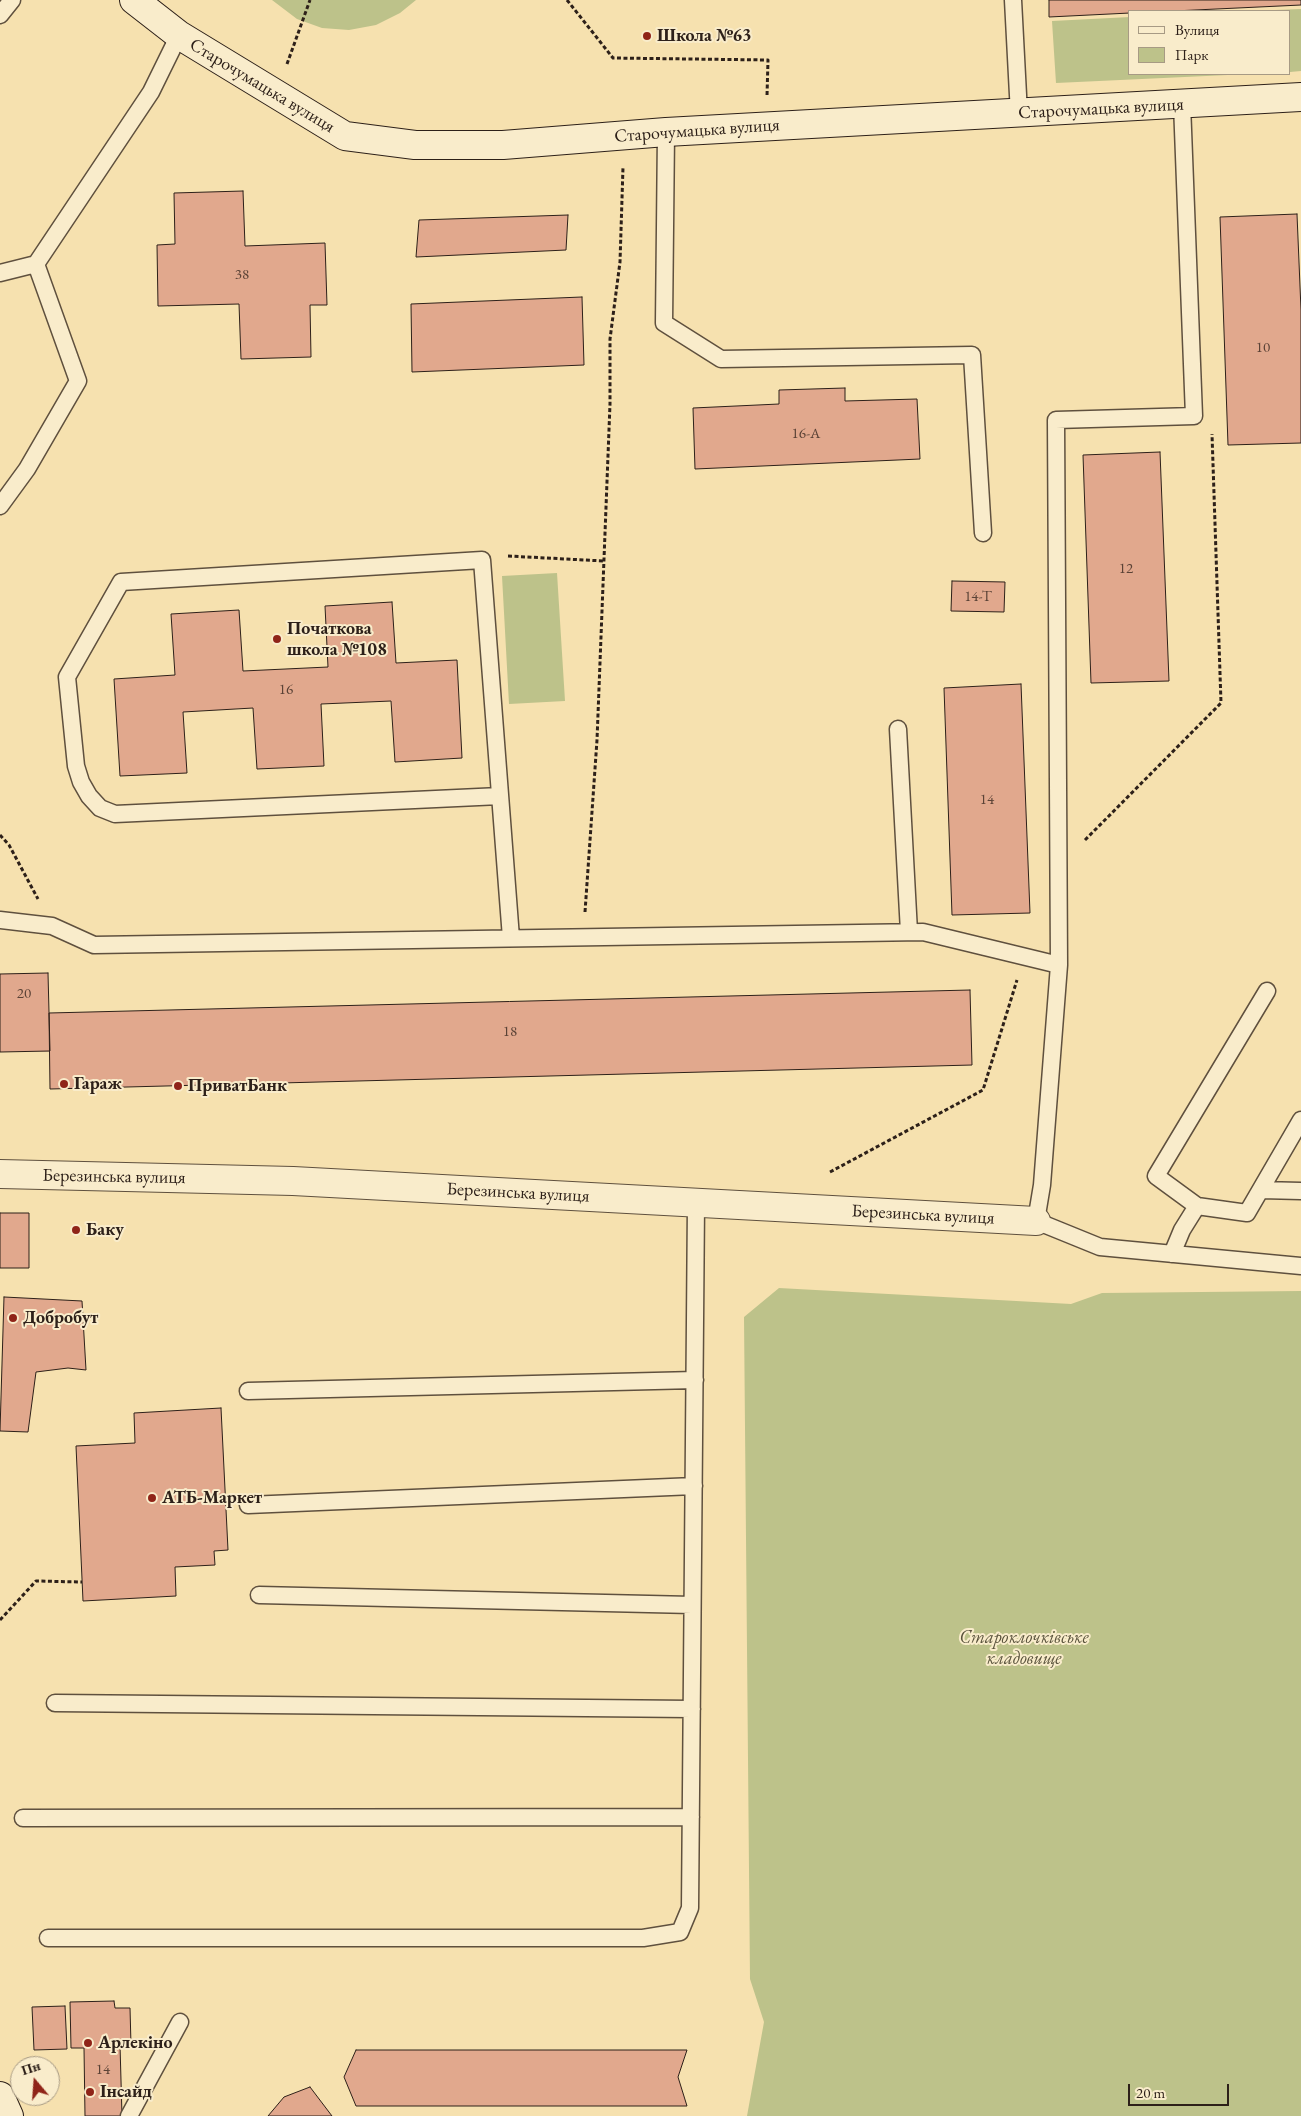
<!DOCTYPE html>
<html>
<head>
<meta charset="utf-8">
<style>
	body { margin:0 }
	#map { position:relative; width:1301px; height:2116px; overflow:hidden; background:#f6e1af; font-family:"EB Garamond",serif }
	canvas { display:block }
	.legend { position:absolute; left:1128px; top:10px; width:162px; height:65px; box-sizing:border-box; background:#f9eccb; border:1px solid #a79a84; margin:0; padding:6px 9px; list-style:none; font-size:15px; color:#2d2019 }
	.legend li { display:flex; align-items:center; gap:10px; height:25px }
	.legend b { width:25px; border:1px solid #a79a84 }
	.north { position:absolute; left:10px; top:2056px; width:50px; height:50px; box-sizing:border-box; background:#f9eccb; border:1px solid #a79a84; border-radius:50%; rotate:342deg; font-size:14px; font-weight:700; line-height:20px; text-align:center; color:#2d2019 }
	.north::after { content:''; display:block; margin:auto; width:18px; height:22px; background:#8f2418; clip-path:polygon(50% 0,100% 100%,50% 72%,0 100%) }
	.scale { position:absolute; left:1128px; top:2084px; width:101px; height:22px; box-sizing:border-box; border:2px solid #2d2019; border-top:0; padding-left:6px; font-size:15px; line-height:18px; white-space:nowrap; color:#2d2019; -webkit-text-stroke:4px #f9eccb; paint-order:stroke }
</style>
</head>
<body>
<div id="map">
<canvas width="1301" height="2116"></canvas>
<ul class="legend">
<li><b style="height:6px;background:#f9eccb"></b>Вулиця</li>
<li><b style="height:14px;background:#bdc28a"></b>Парк</li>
</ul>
<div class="north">Пн</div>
<div class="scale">20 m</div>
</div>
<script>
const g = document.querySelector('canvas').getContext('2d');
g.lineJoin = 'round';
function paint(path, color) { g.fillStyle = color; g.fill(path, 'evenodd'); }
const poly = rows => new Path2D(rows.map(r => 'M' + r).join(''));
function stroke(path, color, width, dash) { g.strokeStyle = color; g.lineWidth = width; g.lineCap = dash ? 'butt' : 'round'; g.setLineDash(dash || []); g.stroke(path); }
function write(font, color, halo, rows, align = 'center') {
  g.font = font + ' "EB Garamond",serif'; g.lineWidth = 4; g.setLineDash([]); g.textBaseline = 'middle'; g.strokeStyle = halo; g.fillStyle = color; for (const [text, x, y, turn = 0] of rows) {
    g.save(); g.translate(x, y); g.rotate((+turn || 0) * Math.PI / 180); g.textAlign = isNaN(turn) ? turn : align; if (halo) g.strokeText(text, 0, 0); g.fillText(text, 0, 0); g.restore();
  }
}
paint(poly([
	[272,0,416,0,400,13,376,25,349,30,322,28,297,19],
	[1301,9,1301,71,1290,72,1290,11,1249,11],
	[1130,17,1130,74,1249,74,1056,83,1052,21],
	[557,573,565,701,509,704,502,576],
	[779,1288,1071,1304,1102,1293,1301,1291,1301,2116,747,2116,764,2022,750,1979,744,1317]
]), '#bdc28a');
const building = poly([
	[1049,0,1301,0,1301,5,1174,11,1130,11,1130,13,1049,17,1049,0],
	[243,191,245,246,325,243,327,305,310,305,311,357,241,359,239,304,158,306,157,245,175,244,174,193,243,191],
	[1297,214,1301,310,1301,443,1228,445,1220,217,1297,214],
	[568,215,566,250,416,257,419,220,568,215],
	[582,297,584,365,412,372,411,304,582,297],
	[845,388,845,401,917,399,920,459,695,469,693,408,779,404,779,390,845,388],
	[1160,452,1169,681,1091,683,1083,455,1160,452],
	[952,581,1005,582,1004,612,951,611,952,581],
	[392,602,396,663,457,660,462,758,395,762,391,701,321,704,324,766,257,769,253,708,183,712,187,773,120,776,114,679,175,675,171,614,239,610,243,671,328,667,325,606,392,602],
	[1021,684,1030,913,952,915,944,688,1021,684],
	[48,973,50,1051,0,1052,0,974,48,973],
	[970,990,972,1065,50,1089,49,1013,970,990],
	[0,1213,29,1213,29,1268,0,1268,0,1213],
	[4,1297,82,1301,86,1370,68,1368,36,1372,28,1432,0,1431,4,1297],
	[221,1408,228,1550,214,1551,215,1565,175,1567,176,1596,83,1601,76,1446,135,1443,134,1413,221,1408],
	[114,2001,115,2008,130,2008,131,2045,120,2045,122,2116,85,2116,84,2048,71,2048,70,2002,114,2001],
	[65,2006,67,2049,34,2050,32,2007,65,2006],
	[356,2050,687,2050,678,2077,687,2106,356,2106,344,2077,356,2050],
	[310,2087,332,2116,268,2116,284,2097,310,2087]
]);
paint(building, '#e1a88d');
stroke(building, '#2d2019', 1);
const lane = poly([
	[1013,0,1019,114],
	[0,15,12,0],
	[666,132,664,323,721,359,972,355,983,533],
	[0,273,36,264],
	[0,506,27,469,78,381,36,264,151,92,179,35],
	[898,729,909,932],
	[500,796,115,814,100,808,89,796,81,782,76,766,67,677,121,582,482,560,511,938],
	[0,920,52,926,94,945,923,932,1059,965,1042,1185,1036,1221,1100,1247,1301,1266],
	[1059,965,1056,420,1194,416,1182,104],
	[1267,991,1156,1176,1197,1206,1247,1213,1301,1120],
	[1261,1190,1301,1191],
	[1172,1254,1182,1230,1197,1206],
	[248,1391,695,1380],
	[248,1505,694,1486],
	[259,1595,692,1605],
	[55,1703,692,1709],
	[23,1818,691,1817],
	[48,1938,643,1938,680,1932,690,1908,696,1203],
	[129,2116,180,2022]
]);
const street = poly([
	[0,1174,293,1181,1036,1221]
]);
const secondary = poly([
	[134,0,179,35,345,136,415,145,503,145,666,132,1301,97],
	[0,2096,9,2116]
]);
stroke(lane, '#5f503e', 19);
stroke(street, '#5f503e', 30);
stroke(secondary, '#2d2019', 30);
stroke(poly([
	[567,0,613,58,768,60,767,96],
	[287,64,310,0],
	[508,556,604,561],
	[0,835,9,845,38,899],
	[1085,840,1221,703,1212,434],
	[585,912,597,740,610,404,610,339,620,262,623,167],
	[830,1172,983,1090,1017,980],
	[0,1620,36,1581,82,1582]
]), '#2d2019', 3, [4, 2.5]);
stroke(lane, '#f9eccb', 16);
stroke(street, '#f9eccb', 28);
stroke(secondary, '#f9eccb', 28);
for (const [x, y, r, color] of [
	[647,36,5,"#8f2418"],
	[277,639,5,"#8f2418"],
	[64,1084,5,"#8f2418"],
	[178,1086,5,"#8f2418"],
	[76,1230,5,"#8f2418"],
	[13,1318,5,"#8f2418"],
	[152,1498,5,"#8f2418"],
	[88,2043,5,"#8f2418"],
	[90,2092,5,"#8f2418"]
]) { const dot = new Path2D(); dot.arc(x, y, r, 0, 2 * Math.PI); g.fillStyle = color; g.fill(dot); stroke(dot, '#f9eccb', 2); }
write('15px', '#5a4236', null, [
	["38",242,275],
	["10",1263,348],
	["16-А",806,434],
	["12",1126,569],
	["14-Т",978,597],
	["16",286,690],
	["14",987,800],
	["20",24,994],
	["18",510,1032],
	["14",103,2070]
]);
write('bold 18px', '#2d2019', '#f9eccb', [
	["Школа №63",657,36],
	["Початкова",287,629],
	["школа №108",287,650],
	["Гараж",74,1084],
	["ПриватБанк",188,1086],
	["Баку",86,1230],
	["Добробут",23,1318],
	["АТБ-Маркет",162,1498],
	["Арлекіно",98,2043],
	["Інсайд",100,2092]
], 'left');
write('18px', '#2d2019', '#f9eccb', [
	["Старочумацька вулиця",262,86,31],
	["Старочумацька вулиця",1101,109,-3],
	["Старочумацька вулиця",697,131,-4],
	["Березинська вулиця",114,1177,1],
	["Березинська вулиця",518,1193,3],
	["Березинська вулиця",923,1215,3]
]);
write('italic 18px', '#58513b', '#f9eccb', [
	["Староклочківське",1024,1638],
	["кладовище",1024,1659]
]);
</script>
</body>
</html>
